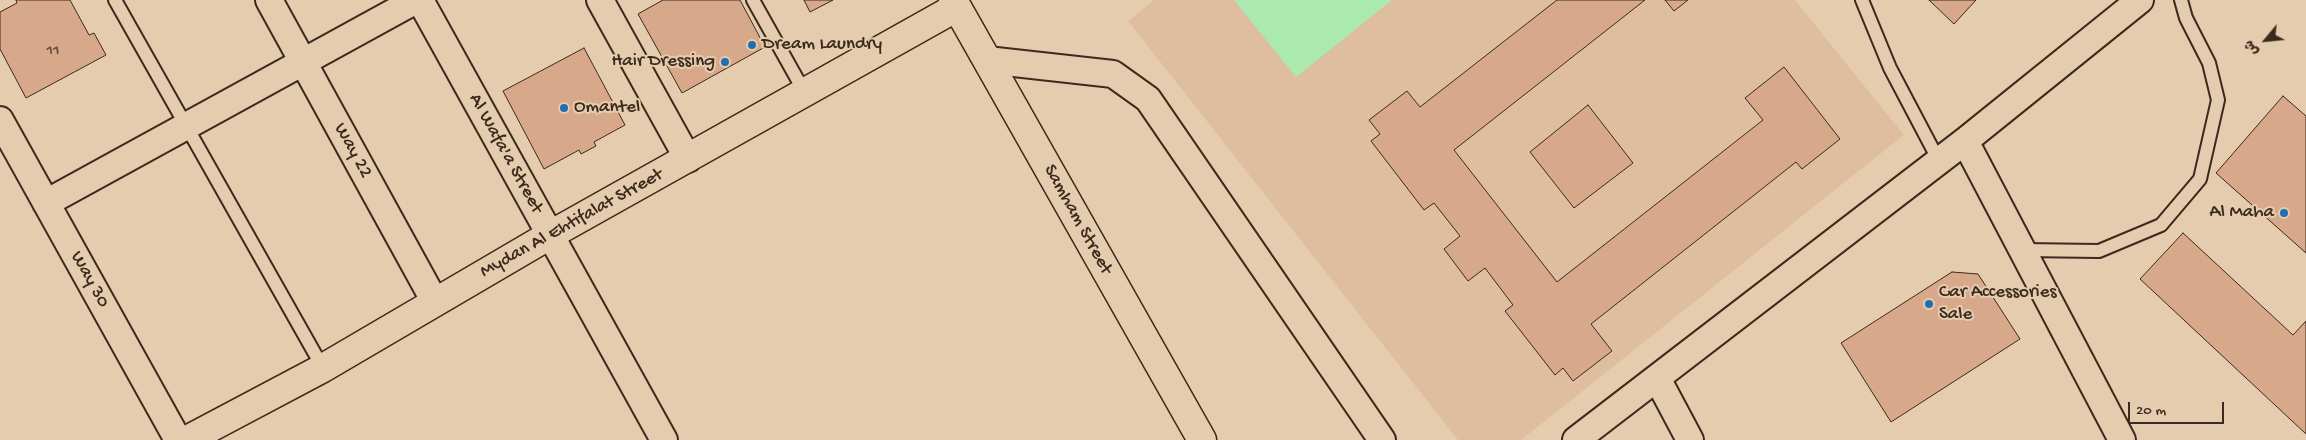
<!DOCTYPE html>
<html>
<head>
<meta charset="utf-8">
<style>
	body { margin:0 }
	#map { position:relative; width:2306px; height:440px; overflow:hidden; background:#e6ccae; font-family:"Gochi Hand","Playpen Sans Arabic",sans-serif }
	canvas { display:block }
	.north { position:absolute; left:2241px; top:15px; width:50px; height:50px; -webkit-text-stroke:4px #e6ccae; paint-order:stroke; rotate:242deg; font-size:14px; font-weight:700; line-height:20px; text-align:center; color:#3b2a1e }
	.north::after { content:''; display:block; margin:auto; width:18px; height:22px; background:#3b2a1e; clip-path:polygon(50% 0,100% 100%,50% 72%,0 100%) }
	.scale { position:absolute; left:2128px; top:402px; width:96px; height:22px; box-sizing:border-box; border:2px solid #3b2a1e; border-top:0; padding-left:6px; font-size:15px; line-height:18px; white-space:nowrap; color:#3b2a1e; -webkit-text-stroke:4px #e6ccae; paint-order:stroke }
</style>
</head>
<body>
<div id="map">
<canvas width="2306" height="440"></canvas>
<div class="north">ش</div>
<div class="scale">20 m</div>
</div>
<script>
const g = document.querySelector('canvas').getContext('2d');
g.lineJoin = 'round';
function paint(path, color) { g.fillStyle = color; g.fill(path, 'evenodd'); }
const poly = rows => new Path2D(rows.map(r => 'M' + r).join(''));
function stroke(path, color, width, dash) { g.strokeStyle = color; g.lineWidth = width; g.lineCap = dash ? 'butt' : 'round'; g.setLineDash(dash || []); g.stroke(path); }
function write(font, color, halo, rows, align = 'center') {
  g.font = font + ' "Gochi Hand",sans-serif'; g.lineWidth = 4; g.setLineDash([]); g.textBaseline = 'middle'; g.strokeStyle = halo; g.fillStyle = color; for (const [text, x, y, turn = 0] of rows) {
    g.save(); g.translate(x, y); g.rotate((+turn || 0) * Math.PI / 180); g.textAlign = isNaN(turn) ? turn : align; if (halo) g.strokeText(text, 0, 0); g.fillText(text, 0, 0); g.restore();
  }
}
paint(poly([
	[1154,0,1795,0,1904,135,1521,440,1458,440,1128,21]
]), '#dfbea0');
paint(poly([
	[1234,0,1392,0,1296,77]
]), '#aae9b0');
const building = poly([
	[16,0,70,0,89,35,94,33,106,55,26,98,0,49,0,12,17,3,16,0],
	[663,0,740,0,765,47,682,93,638,14,663,0],
	[804,0,833,0,810,12,804,0],
	[1557,0,1645,0,1454,150,1557,282,1763,120,1745,98,1784,67,1840,139,1802,169,1796,162,1591,324,1612,351,1573,381,1563,368,1555,375,1505,311,1513,305,1485,268,1468,281,1444,249,1460,236,1434,203,1424,210,1371,141,1380,134,1369,120,1407,91,1420,107,1557,0],
	[1665,0,1688,0,1674,11,1665,0],
	[1929,0,1976,0,1954,24,1929,0],
	[584,48,625,125,594,142,596,146,581,154,579,150,544,169,503,91,584,48],
	[2283,96,2306,116,2306,253,2216,173,2283,96],
	[1588,105,1633,163,1574,208,1530,152,1588,105],
	[2183,233,2293,335,2306,321,2306,434,2140,279,2183,233],
	[1952,272,1978,274,2020,339,1891,422,1841,343,1952,272]
]);
paint(building, '#d8a88a');
stroke(building, '#3b2a1e', 1);
const lane = poly([
	[115,0,323,368],
	[753,0,805,93],
	[1862,0,1890,68,1939,161],
	[2023,250,2099,251,2161,225,2200,179,2218,100,2209,63,2186,18,2181,0]
]);
const street = poly([
	[269,0,435,302],
	[420,0,664,440],
	[600,0,688,159],
	[987,60,1113,74,1148,99,1382,440],
	[0,120,178,440],
	[1965,141,2122,440],
	[46,203,416,0],
	[1657,378,1690,440],
	[1576,440,1965,141,2140,0]
]);
const secondary = poly([
	[953,0,1202,440],
	[187,440,323,368,550,235,957,7]
]);
stroke(lane, '#3b2a1e', 16);
stroke(street, '#3b2a1e', 30);
stroke(secondary, '#3b2a1e', 31);
stroke(lane, '#e6ccae', 12);
stroke(street, '#e6ccae', 26);
stroke(secondary, '#e6ccae', 28);
for (const [x, y, r, color] of [
	[752,45,5,"#1f6fb2"],
	[725,62,5,"#1f6fb2"],
	[564,108,5,"#1f6fb2"],
	[2284,213,5,"#1f6fb2"],
	[1929,304,5,"#1f6fb2"]
]) { const dot = new Path2D(); dot.arc(x, y, r, 0, 2 * Math.PI); g.fillStyle = color; g.fill(dot); stroke(dot, '#e6ccae', 2); }
write('16px', '#624a39', null, [
	["11",53,52]
]);
write('19px', '#3b2a1e', '#e6ccae', [
	["Dream Laundry",762,45],
	["Hair Dressing",715,62,"right"],
	["Omantel",574,108],
	["Al Maha",2274,213,"right"],
	["Car Accessories",1939,293],
	["Sale",1939,315]
], 'left');
write('19px', '#3b2a1e', '#e6ccae', [
	["Way 22",352,151,61],
	["Al Wafa'a Street",505,154,61],
	["Samham Street",1077,220,61],
	["Mydan Al Ehtifalat Street",572,224,-29],
	["Way 30",89,280,61]
]);
</script>
</body>
</html>
